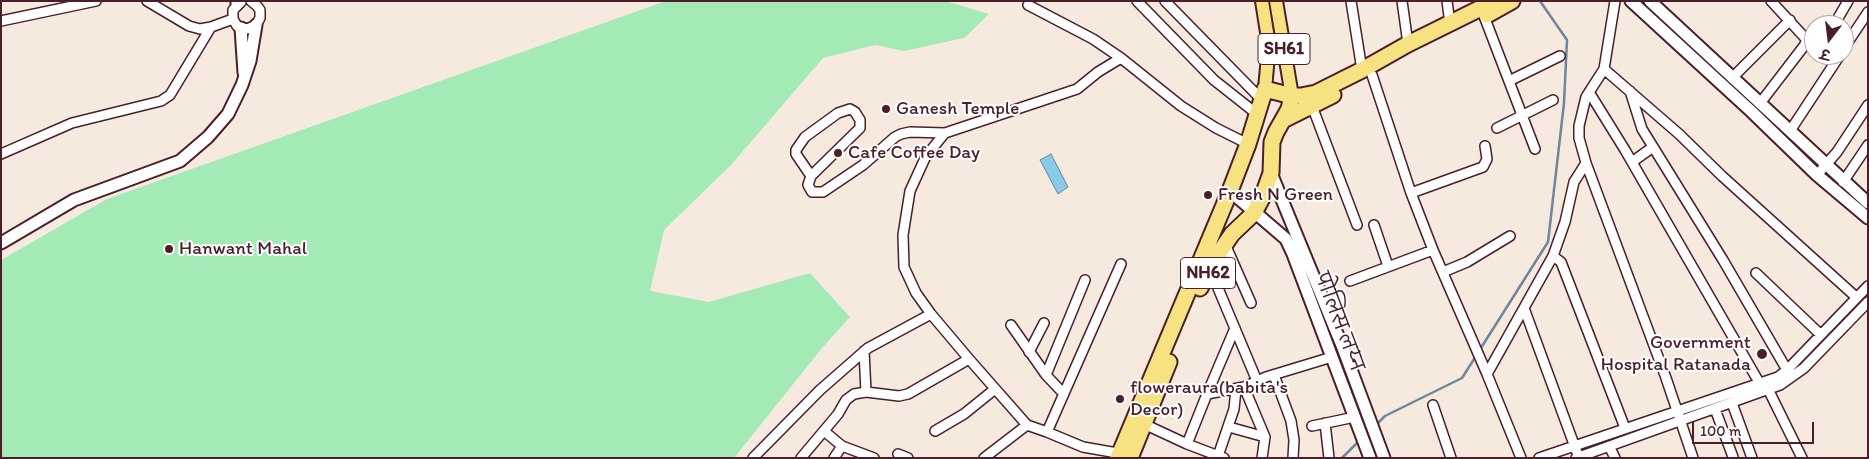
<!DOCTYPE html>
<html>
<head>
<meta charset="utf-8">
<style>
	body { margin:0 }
	#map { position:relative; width:1869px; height:459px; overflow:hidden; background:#f5eadd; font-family:Itim,"Playpen Sans Deva",sans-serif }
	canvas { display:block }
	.frame { position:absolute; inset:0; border:2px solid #4a1f2b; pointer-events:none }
	.north { position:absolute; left:1804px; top:15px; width:50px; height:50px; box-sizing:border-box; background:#fff; border:1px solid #b7a5aa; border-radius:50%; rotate:195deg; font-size:14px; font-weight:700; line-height:20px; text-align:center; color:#4a1f2b }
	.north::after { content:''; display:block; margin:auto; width:18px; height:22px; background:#4a1f2b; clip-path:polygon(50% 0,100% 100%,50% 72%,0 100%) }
	.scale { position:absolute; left:1692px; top:422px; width:122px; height:22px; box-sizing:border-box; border:2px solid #4a1f2b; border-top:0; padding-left:6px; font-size:15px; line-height:18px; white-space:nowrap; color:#4a1f2b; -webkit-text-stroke:4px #fff; paint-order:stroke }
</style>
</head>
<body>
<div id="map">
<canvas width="1869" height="459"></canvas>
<div class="frame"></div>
<div class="north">उ</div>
<div class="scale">100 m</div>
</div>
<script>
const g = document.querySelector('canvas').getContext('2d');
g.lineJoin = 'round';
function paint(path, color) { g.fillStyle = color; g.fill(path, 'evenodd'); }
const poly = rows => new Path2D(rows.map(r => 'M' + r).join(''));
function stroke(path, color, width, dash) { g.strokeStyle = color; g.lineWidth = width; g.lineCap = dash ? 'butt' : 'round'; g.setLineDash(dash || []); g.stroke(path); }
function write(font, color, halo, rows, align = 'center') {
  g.font = font + ' Itim,"Playpen Sans Deva",sans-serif'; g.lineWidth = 4; g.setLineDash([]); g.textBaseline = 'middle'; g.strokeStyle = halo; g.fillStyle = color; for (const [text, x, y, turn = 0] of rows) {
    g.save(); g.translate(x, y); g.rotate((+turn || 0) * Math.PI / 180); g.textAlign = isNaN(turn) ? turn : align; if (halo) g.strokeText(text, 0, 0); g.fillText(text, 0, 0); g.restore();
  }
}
paint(poly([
	[666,1,945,1,989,14,964,38,904,51,875,45,823,58,731,165,664,230,650,291,709,302,810,273,850,317,822,348,734,458,1,458,1,260,107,199]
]), '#a4eab6');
const water = poly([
	[1051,154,1068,187,1058,194,1040,160,1051,154]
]);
paint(water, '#88cbe9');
stroke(water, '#6f869d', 1);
stroke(poly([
	[1479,351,1548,242,1564,103,1567,40,1540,1],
	[1375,426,1385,416,1462,378,1476,356],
	[1342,458,1360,440]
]), '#6f869d', 2.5);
const street = poly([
	[147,1,189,26,200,29,211,27,233,19],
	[1137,1,1214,80,1257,114],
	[1165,1,1262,100],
	[1351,1,1362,70],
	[1402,1,1408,44],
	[1447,1,1450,24],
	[241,2,233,10,233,19,237,26,247,29,256,25,260,18,260,10,257,6,251,1],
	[1028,5,1093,39,1121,58,1181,106,1216,128,1248,144],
	[1484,16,1535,149],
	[1,21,96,1],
	[1834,25,1848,1],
	[1844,48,1868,12],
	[1604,69,1679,134,1722,176,1856,297],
	[1372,75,1411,193,1433,250,1487,374,1521,458],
	[1732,78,1790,20],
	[1509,81,1560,56],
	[1630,91,1642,129,1723,260,1787,370],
	[1589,92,1625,150,1760,384],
	[1761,102,1804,46,1807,40,1771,1],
	[1312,106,1357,225],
	[1497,128,1553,100],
	[1790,131,1840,55],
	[945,133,1077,89,1098,72,1121,58],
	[1,154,72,123,161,101,170,95,211,27],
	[1632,162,1653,147],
	[1586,163,1579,138,1579,126,1586,97,1604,69,1615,1],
	[1817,175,1837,152,1868,105],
	[811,176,796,154,796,150,805,137,838,113,850,109,855,112,860,120,860,128,811,176,808,185,812,192,823,192,863,165,895,137,901,134,910,132,945,133,926,156,910,191,903,235,904,267,916,293,931,314,969,359,1027,425,1047,432,1121,264],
	[1843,182,1868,145],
	[1411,193,1483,167,1487,159,1485,146],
	[1374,225,1388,266],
	[1225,244,1251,303],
	[1553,256,1561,262,1625,428],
	[1210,269,1257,381],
	[1443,272,1467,262,1510,236],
	[1756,273,1821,335],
	[1350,281,1433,250],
	[1524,308,1579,458],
	[1011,325,1046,375,1063,393],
	[864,351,866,392],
	[1029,352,1044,323],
	[1487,374,1553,256,1565,222,1574,182,1586,163,1666,378,1693,458],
	[1046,375,1085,280],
	[1274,375,1291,421,1294,440,1293,458],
	[1244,387,1266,377,1332,357],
	[1767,387,1802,458],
	[1207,394,1235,328],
	[1732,403,1752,458],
	[1433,405,1451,458],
	[1715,409,1733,457],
	[1325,423,1329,458],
	[1144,424,1187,444,1224,458],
	[1312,426,1355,417],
	[1229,427,1265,437],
	[824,431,842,446],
	[935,431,964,414,995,389],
	[1047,432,1083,447,1123,454],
	[1187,444,1207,394,1244,387,1265,437,1262,458],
	[1609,446,1615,458],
	[898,454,908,458],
	[1218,456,1234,409,1236,389],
	[753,458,820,390,868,348,931,314],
	[801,458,838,414,846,400,854,394,866,392,899,396,908,394,969,359],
	[834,458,842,446,874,458],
	[984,458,1027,425],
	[1539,458,1778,377,1787,370,1868,286],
	[1576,458,1780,385,1804,368,1868,302]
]);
const secondary = poly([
	[237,1,237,4],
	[1631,1,1752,112,1817,175,1868,218],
	[1650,1,1868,203],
	[241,28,244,73],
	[1271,173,1343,348,1384,458],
	[1230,191,1286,239,1293,254,1370,458],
	[1,243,74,200,180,161,208,137,228,114,242,85,250,61,256,25]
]);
const primary = poly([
	[1262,1,1269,45,1265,89],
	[1276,1,1292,96]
]);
const highway = poly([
	[1487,15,1512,1],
	[1285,119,1333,95],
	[1200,288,1219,253,1232,234,1254,213,1262,198,1271,173,1272,142,1276,132,1289,109,1292,96],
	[1118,458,1230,191,1248,144,1265,89,1292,96,1301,96,1316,93,1362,70,1408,44,1495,1],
	[1130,458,1169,362]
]);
stroke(street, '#4a1f2b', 12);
stroke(secondary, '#4a1f2b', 15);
stroke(primary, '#4a1f2b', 16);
stroke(highway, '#4a1f2b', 19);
stroke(street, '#fff', 9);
stroke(secondary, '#fff', 11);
stroke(primary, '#f7e281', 12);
stroke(highway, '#f7e281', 15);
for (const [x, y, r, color] of [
	[886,109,5,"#4a1f2b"],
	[838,153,5,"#4a1f2b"],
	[1208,195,5,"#4a1f2b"],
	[169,249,5,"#4a1f2b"],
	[1762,354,6,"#4a1f2b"],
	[1120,399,5,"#4a1f2b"]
]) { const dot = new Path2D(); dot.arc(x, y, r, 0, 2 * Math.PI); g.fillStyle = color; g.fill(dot); stroke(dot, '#fff', 2); }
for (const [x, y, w] of [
	[1284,49,52],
	[1208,273,55]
]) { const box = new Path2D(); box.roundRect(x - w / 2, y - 15.5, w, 31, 4); g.fillStyle = '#fff'; g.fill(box); stroke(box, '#4a1f2b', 1); }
write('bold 18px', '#4a1f2b', null, [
	["SH61",1284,49],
	["NH62",1208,273]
]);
write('19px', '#4a1f2b', '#fff', [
	["Ganesh Temple",896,109],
	["Cafe Coffee Day",848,153],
	["Fresh N Green",1218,195],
	["Hanwant Mahal",179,249],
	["Government",1751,343,"right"],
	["Hospital Ratanada",1751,365,"right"],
	["floweraura(babita's",1130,388],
	["Decor)",1130,410]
], 'left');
write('19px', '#4a1f2b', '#fff', [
	["पोलिस लय्न",1338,322,69]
]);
</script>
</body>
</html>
